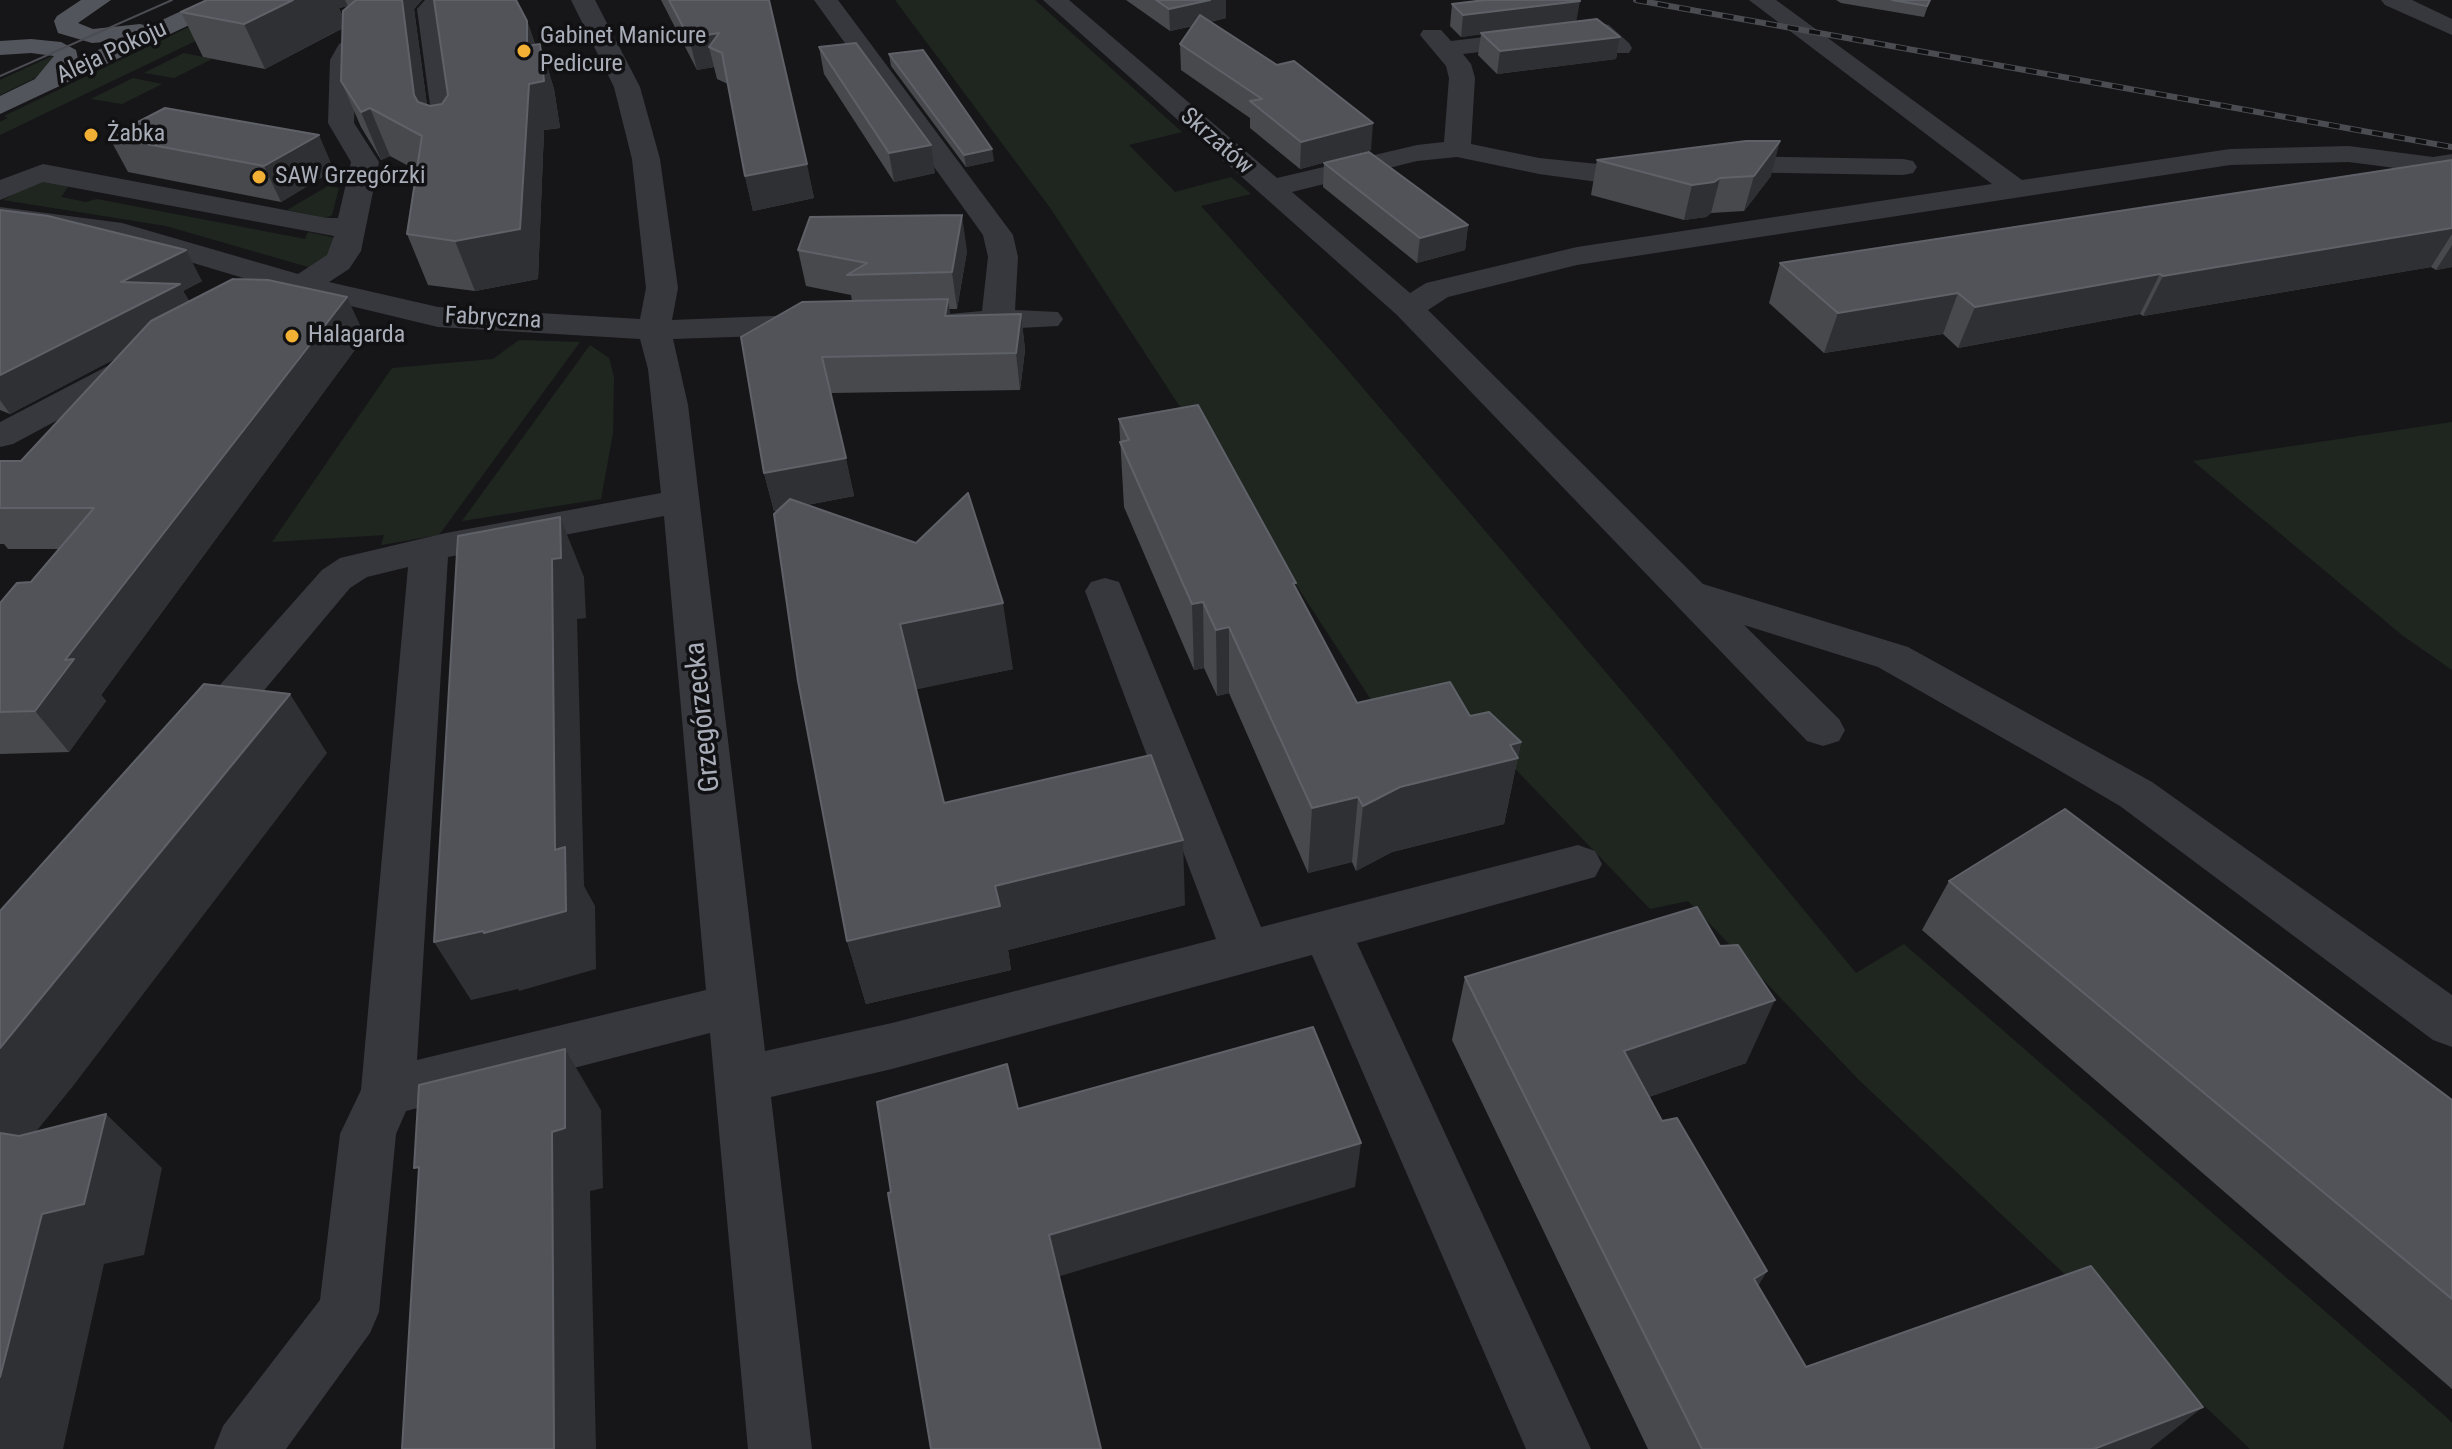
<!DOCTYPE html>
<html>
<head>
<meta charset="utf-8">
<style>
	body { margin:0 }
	canvas { display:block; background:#161618 }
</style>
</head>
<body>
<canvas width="2452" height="1449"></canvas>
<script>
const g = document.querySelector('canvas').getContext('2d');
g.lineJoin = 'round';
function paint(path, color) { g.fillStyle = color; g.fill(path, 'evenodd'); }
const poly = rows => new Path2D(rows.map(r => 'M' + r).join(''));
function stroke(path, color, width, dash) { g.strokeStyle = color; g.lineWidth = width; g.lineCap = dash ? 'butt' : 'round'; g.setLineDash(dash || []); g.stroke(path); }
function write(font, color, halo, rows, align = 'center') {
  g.font = font + ' "Roboto Condensed",sans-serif'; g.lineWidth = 7; g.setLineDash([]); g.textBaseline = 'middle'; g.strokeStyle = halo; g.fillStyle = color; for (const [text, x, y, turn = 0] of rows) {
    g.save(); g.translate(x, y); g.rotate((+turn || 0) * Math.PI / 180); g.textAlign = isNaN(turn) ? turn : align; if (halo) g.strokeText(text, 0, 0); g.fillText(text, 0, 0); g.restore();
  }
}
paint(poly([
	[895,0,1035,0,1182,132,1129,145,1175,192,1231,177,1251,194,1201,206,1339,360,1656,731,1856,973,1904,944,2445,1416,2452,1423,2452,1449,2250,1449,1859,1080,1688,901,1650,909,1446,697,1381,715,1051,209],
	[260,10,0,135,0,122,8,118,4,116,216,14],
	[184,53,212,59,174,78,144,73],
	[52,56,54,60,41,75,0,95,0,80],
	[133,78,162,84,122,104,91,99],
	[39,180,70,184,61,197,86,202,97,199,305,239,308,232,331,237,334,238,333,254,315,269,166,226,3,200],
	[328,186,339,188,332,215,326,218,287,210],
	[519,340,580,342,439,535,381,545,384,535,272,542,392,368,493,359],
	[590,345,609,358,614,377,613,433,601,499,462,521],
	[2452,422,2452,670,2402,635,2193,461]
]), '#1e261f');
paint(poly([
	[425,0,451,0,441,11,463,142,459,148,449,150,439,148,435,142,417,9,425,0],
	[571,0,595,0,640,87,660,159,678,288,672,320,821,314,833,317,837,324,833,331,821,334,673,339,688,405,765,1051,892,1023,1216,939,1085,591,1091,582,1105,578,1119,582,1261,927,1578,845,1595,851,1602,864,1595,877,1357,943,1591,1449,1526,1449,1312,955,892,1069,771,1097,812,1449,748,1449,710,1033,406,1111,396,1134,379,1312,370,1333,286,1449,214,1449,223,1426,320,1300,340,1134,361,1090,408,567,367,577,350,588,219,744,203,749,187,744,181,733,187,722,322,570,340,558,446,533,661,493,648,369,640,339,438,327,280,289,120,241,0,225,0,207,122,223,298,274,327,255,334,236,43,182,0,200,0,180,43,164,327,218,338,218,351,162,328,123,330,60,339,44,366,29,375,31,378,36,359,53,356,60,354,123,379,162,361,251,349,269,329,282,438,307,640,319,646,288,632,159,614,87,571,0],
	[664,516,706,990,417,1060,448,557,664,516],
	[814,0,838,0,1013,235,1018,257,1015,310,1058,312,1063,319,1058,326,961,331,949,328,945,321,949,314,982,311,988,257,983,235,814,0],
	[1043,0,1069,0,1277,178,1417,145,1444,142,1449,78,1446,66,1420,35,1423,30,1441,30,1451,41,1600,23,1609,25,1629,43,1632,48,1629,53,1611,53,1594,38,1463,54,1471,64,1475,78,1471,144,1539,158,1598,164,1724,156,1903,159,1913,161,1917,167,1913,173,1903,175,1724,172,1598,182,1539,174,1457,157,1417,161,1292,192,1410,293,1426,283,1577,247,1992,184,1749,0,1776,0,2022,180,2230,149,2349,146,2433,157,2452,154,2452,170,2433,173,2349,162,2230,165,1577,265,1448,297,1428,310,1703,584,1908,647,2152,782,2452,995,2452,1047,2433,1040,2120,806,2045,762,1878,667,1744,625,1839,719,1845,730,1839,741,1823,746,1807,741,1397,315,1043,0],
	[2381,0,2412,0,2452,19,2452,35,2385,5,2381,0],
	[139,353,151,356,156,363,151,370,13,444,0,447,0,422,127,356,139,353]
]), '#37383d');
paint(poly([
	[81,0,111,0,78,23,93,29,140,24,149,26,205,0,236,0,232,5,0,114,0,96,35,79,54,56,31,53,0,55,0,41,31,39,61,42,76,50,78,59,118,41,92,43,58,33,54,21,57,16,81,0]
]), '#53555c');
stroke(poly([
	[0,76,172,0]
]), '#4a4c52', 2);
const rail = poly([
	[1636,0,2452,147]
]);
stroke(rail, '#4a4c52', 6);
stroke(rail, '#111113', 4, [11]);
paint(poly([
	[207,0,422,0,414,9,427,105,430,106,442,104,527,21,535,44,540,44,554,89,560,128,544,130,538,279,475,291,428,285,407,234,416,170,390,156,381,160,361,127,341,81,343,28,265,69,203,57,181,12],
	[348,6,343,17,339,8],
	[661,0,769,0,814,198,753,211,745,176,728,84,717,79,714,67,697,70],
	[1126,0,1226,0,1226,18,1210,22,1371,150,1300,169,1250,128,1250,118,1181,70,1180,44,1193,26,1170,31],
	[1836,0,1930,0,1924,17,1841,3],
	[1452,4,1576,22,1620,37,1616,59,1497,74,1478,55,1481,34,1461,37,1450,26],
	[819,47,935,173,894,182,824,74],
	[889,54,994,161,966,167,891,66],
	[109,137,334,170,281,202,128,172],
	[1597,160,1771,176,1744,211,1711,213,1706,217,1684,220,1591,195],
	[2452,160,2452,267,2436,270,2431,267,2143,316,2140,314,1958,348,1943,334,1824,353,1769,303,1780,263],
	[1324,163,1468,225,1465,250,1417,263,1323,187],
	[0,210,202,281,183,291,189,301,365,336,101,695,106,701,69,752,0,754,0,603,31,582,59,549,8,549,4,544,0,544,0,461,21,461,118,357,10,414,0,410],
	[798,250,967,251,957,309,949,309,950,315,1021,314,1025,350,1020,390,831,393,854,496,807,505,1013,669,916,689,944,803,1185,905,1008,950,1011,970,866,1004,847,941,778,510,774,511,764,473,741,337,852,301,851,295,806,286],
	[1119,419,1296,589,1357,703,1470,716,1521,742,1504,824,1392,852,1356,871,1352,862,1308,873,1229,693,1217,696,1204,668,1194,670,1124,507],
	[1949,881,2452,1100,2452,1389,1922,930],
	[1465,977,1746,1063,1649,1097,1662,1121,1767,1271,1758,1285,1806,1367,2150,1449,1648,1449,1452,1040]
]), '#47494d');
paint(poly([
	[293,0,345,0,348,6,339,8,346,26,265,69,244,24],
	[402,0,422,0,414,9,432,142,414,95],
	[1210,0,1226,0,1226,18,1170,31,1169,9],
	[1580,1,1576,23,1461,37,1463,15],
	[527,21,542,66,540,44,554,89,560,128,544,130,538,279,475,291,455,241,527,46],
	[719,33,722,53,709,47,714,67,697,70,689,38],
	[1620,37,1616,59,1497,74,1500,51],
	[370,108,390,156,381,160,361,112],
	[1373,123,1371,150,1300,169,1301,142],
	[319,135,334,170,281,202,264,166],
	[1780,141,1771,176,1744,211,1754,176],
	[931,145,935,173,894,182,889,153],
	[992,149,994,161,966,167,964,155],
	[807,164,814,198,753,211,745,176],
	[1720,178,1711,213,1706,217,1684,220,1692,185],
	[962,215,967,251,957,309,952,272],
	[1468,225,1465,250,1417,263,1420,238],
	[2452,228,2452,234,2431,267,2143,316,2163,276],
	[2452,245,2452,267,2436,270],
	[186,250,202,281,183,291,197,316,10,414,0,400,0,375,121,282],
	[2160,274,2140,314,1958,348,1975,307],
	[1958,293,1943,334,1824,353,1838,313],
	[347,297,365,336,101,695,106,701,69,752,35,711,65,660],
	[948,299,953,335,945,316],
	[1021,314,1025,350,1020,390,1016,353],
	[846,458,854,496,774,511,764,473],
	[560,517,584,577,586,618,577,619,584,886,595,906,596,969,519,991,518,989,471,1000,434,942,555,850,552,559],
	[1203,602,1204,668,1194,670,1192,604],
	[1003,603,1013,669,914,690,900,624],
	[1229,627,1229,693,1217,696,1216,630],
	[290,694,327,753,73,1086,0,1176,0,1048],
	[1521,742,1504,824,1392,852,1356,871,1363,806,1400,787,1510,745],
	[1358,797,1352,862,1308,873,1312,808],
	[1183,840,1185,905,1008,950,1011,970,866,1004,847,941,995,886],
	[1775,1000,1746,1063,1603,1113,1624,1051],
	[565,1049,601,1110,603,1188,590,1191,596,1449,554,1449,552,1132],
	[106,1114,162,1168,144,1255,104,1264,63,1449,0,1449,0,1377,42,1214],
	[1361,1143,1355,1187,1057,1277,1049,1235],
	[1767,1271,1734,1326,1754,1279],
	[2203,1407,2150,1449,2094,1449]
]), '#2f3033');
const building = poly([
	[207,0,293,0,244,24,181,12,207,0],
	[356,0,402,0,414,95,418,102,430,106,442,104,448,95,434,0,516,0,527,21,527,46,540,44,544,81,529,84,520,229,455,241,407,234,422,136,370,108,361,112,341,81,343,11,356,0],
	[669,0,769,0,807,164,745,176,722,53,709,47,719,33,689,38,669,0],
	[1156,0,1210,0,1169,9,1156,0],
	[1485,0,1578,0,1580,1,1463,15,1452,4,1485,0],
	[1892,0,1930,0,1927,6,1892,0],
	[1200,15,1277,65,1294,61,1373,123,1301,142,1250,101,1262,99,1180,44,1200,15],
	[1597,19,1620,37,1500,51,1481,33,1597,19],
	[856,43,931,145,889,153,819,47,856,43],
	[923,50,992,149,964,155,889,54,923,50],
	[165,108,319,135,264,166,109,137,165,108],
	[1746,141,1780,141,1754,176,1720,178,1714,182,1692,185,1597,160,1746,141],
	[1369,152,1468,225,1420,238,1324,163,1369,152],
	[2452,160,2452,228,2163,276,2160,274,1975,307,1958,293,1838,313,1780,263,2452,160],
	[0,210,48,216,186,250,121,282,180,284,0,375,0,210],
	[962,215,952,272,847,275,867,263,798,250,810,217,962,215],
	[233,279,268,280,347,297,65,660,74,659,35,711,0,712,0,603,17,583,31,582,94,508,0,508,0,461,21,461,151,321,233,279],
	[948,299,945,316,1021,314,1016,353,822,357,846,458,764,473,741,337,802,302,948,299],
	[1198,405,1296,583,1293,583,1357,703,1450,682,1470,716,1489,712,1521,742,1510,745,1518,758,1400,787,1363,806,1358,797,1312,808,1229,627,1216,630,1203,602,1192,604,1120,442,1129,440,1119,419,1198,405],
	[968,493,1003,603,900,624,944,803,1151,755,1183,840,995,886,1000,906,847,941,798,681,774,514,790,499,916,543,968,493],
	[560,517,561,558,552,559,555,850,565,847,566,911,484,933,483,931,434,942,458,536,560,517],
	[204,684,290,694,0,1048,0,911,204,684],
	[2065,809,2452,1100,2452,1299,1949,881,2065,809],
	[1697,907,1720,946,1738,945,1775,1000,1624,1051,1662,1121,1677,1118,1767,1271,1754,1279,1806,1367,2091,1266,2203,1407,2094,1449,1702,1449,1465,977,1697,907],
	[1313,1027,1361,1143,1049,1235,1101,1449,931,1449,888,1193,891,1192,877,1102,1007,1064,1018,1109,1313,1027],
	[565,1049,565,1128,552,1132,554,1449,402,1449,419,1167,414,1168,419,1085,565,1049],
	[106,1114,84,1204,42,1214,0,1377,0,1133,19,1136,106,1114]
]);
paint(building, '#525359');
stroke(building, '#5f6168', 2);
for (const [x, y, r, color] of [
	[524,51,8,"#f2b134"],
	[91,135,8,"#f2b134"],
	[259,177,8,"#f2b134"],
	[292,336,8,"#f2b134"]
]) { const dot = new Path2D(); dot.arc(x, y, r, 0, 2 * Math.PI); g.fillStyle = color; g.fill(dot); stroke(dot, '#111113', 3); }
write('24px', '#a8adb8', '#111113', [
	["Gabinet Manicure",540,37],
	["Pedicure",540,65],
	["Żabka",107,135],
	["SAW Grzegórzki",275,177],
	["Halagarda",308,336]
], 'left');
write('24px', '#a8adb8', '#111113', [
	["Aleja Pokoju",112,53,-25],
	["Skrzatów",1216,142,41],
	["Fabryczna",493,319,3]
]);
write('28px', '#a8adb8', '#111113', [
	["Grzegórzecka",704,717,-96]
]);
</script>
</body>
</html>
